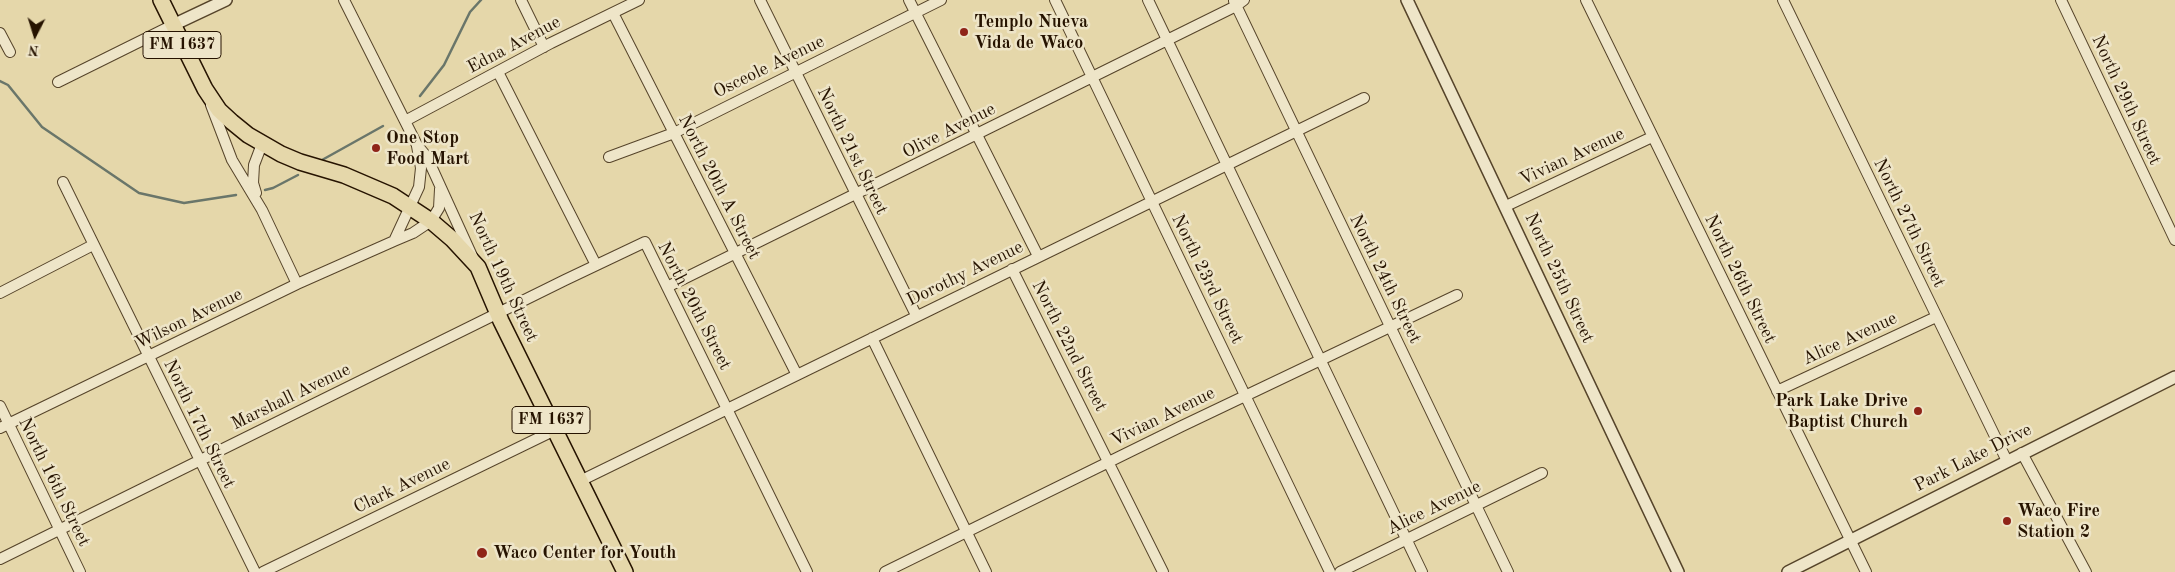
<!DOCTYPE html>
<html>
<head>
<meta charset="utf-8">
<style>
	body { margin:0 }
	#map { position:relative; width:2175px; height:572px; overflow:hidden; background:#e5d7aa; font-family:"Old Standard TT",serif }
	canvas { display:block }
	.north { position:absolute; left:10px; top:10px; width:50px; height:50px; -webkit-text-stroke:4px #eee5c8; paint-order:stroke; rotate:185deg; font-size:14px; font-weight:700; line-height:20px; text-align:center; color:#261300 }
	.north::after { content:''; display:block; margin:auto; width:18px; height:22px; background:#261300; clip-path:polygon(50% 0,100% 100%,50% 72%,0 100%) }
</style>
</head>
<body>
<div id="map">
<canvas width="2175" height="572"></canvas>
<div class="north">N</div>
</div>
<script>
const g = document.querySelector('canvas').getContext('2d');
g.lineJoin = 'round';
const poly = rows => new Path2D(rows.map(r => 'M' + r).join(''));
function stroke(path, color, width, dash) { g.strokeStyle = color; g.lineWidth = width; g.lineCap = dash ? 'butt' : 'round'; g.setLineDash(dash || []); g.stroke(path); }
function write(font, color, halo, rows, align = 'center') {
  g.font = font + ' "Old Standard TT",serif'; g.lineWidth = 5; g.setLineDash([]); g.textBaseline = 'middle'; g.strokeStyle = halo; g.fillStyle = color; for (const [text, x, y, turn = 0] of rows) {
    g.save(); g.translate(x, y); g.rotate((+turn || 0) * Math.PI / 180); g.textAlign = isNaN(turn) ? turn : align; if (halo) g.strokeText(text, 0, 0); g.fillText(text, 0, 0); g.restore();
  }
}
stroke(poly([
	[0,81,8,85,42,127,139,193,184,203,236,195],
	[420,96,444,65,470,12,481,0],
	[322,160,383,126],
	[265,190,273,188,298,175]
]), '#6a766a', 2.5);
const minor = poly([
	[344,0,417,145,427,157,473,258],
	[521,0,544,47],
	[760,0,916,315],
	[909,0,1038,256],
	[1055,0,1330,572],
	[1148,0,1422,572],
	[1586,0,1866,572],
	[1783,0,2007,461],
	[2061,0,2175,240],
	[1234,1,1508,572],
	[613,13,797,375],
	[0,33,10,52],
	[498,72,596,265],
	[58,82,173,25],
	[211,105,232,160,262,210,297,284],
	[405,121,551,43,639,0],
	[417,146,421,168,419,187,394,241,413,233,431,221,439,208,440,189],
	[609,157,674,133,941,0],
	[63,182,255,572],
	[256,193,253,183,254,165,262,144],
	[1506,206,1652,137],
	[1012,269,1163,572],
	[667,287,1236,6,1244,0],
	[0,293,93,245],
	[872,338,986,572],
	[1777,391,1936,317],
	[0,406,80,572],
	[0,428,297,284,394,241],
	[2022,453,2086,572],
	[580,481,1364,98],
	[0,559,565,280,645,242,807,572],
	[263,572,555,430],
	[885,572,1182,426,1457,295],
	[1340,572,1542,473]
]);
const tertiary = poly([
	[1407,0,1678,572],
	[173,25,226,0],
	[1788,572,2175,377]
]);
const primary = poly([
	[161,0,205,89,219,110,232,122,248,135,281,154,300,162,344,175,393,196,431,221,452,239,478,267,501,321,625,572]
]);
stroke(minor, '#56442a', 12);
stroke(tertiary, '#56442a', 14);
stroke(primary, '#261300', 18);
stroke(minor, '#eee5c8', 10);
stroke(tertiary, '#eee5c8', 11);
stroke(primary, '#e5d7aa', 15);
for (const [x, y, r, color] of [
	[964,32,5,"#8f2418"],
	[376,148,5,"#8f2418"],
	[1918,411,5,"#8f2418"],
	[2007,521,5,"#8f2418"],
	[482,553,6,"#8f2418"]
]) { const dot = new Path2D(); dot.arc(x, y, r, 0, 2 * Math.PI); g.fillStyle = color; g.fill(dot); stroke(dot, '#eee5c8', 2); }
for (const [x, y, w] of [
	[182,45,78],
	[551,420,78]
]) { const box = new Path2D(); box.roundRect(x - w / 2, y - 13.5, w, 27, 4); g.fillStyle = '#eee5c8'; g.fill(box); stroke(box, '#261300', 1); }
write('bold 16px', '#261300', null, [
	["FM 1637",182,45],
	["FM 1637",551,420]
]);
write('bold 18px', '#261300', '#eee5c8', [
	["Templo Nueva",974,22],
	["Vida de Waco",974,43],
	["One Stop",386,138],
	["Food Mart",386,159],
	["Park Lake Drive",1908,401,"right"],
	["Baptist Church",1908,422,"right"],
	["Waco Fire",2017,511],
	["Station 2",2017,532],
	["Waco Center for Youth",493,553]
], 'left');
write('18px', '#261300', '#eee5c8', [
	["Edna Avenue",514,45,-28],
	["Osceole Avenue",769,67,-26],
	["North 29th Street",2126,100,65],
	["Olive Avenue",949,131,-27],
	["North 21st Street",852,151,64],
	["Vivian Avenue",1572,157,-25],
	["North 20th A Street",719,187,63],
	["North 27th Street",1909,223,64],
	["Dorothy Avenue",965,274,-26],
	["North 19th Street",503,277,65],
	["North 25th Street",1559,278,65],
	["North 23rd Street",1207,279,64],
	["North 24th Street",1385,279,64],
	["North 26th Street",1740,279,64],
	["North 20th Street",694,306,63],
	["Wilson Avenue",189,319,-26],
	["Alice Avenue",1850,339,-25],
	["North 22nd Street",1069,346,63],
	["Marshall Avenue",291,397,-26],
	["Vivian Avenue",1163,417,-26],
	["North 17th Street",199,424,64],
	["Park Lake Drive",1973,458,-27],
	["North 16th Street",54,482,64],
	["Clark Avenue",402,486,-26],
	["Alice Avenue",1434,508,-26]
]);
</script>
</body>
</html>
